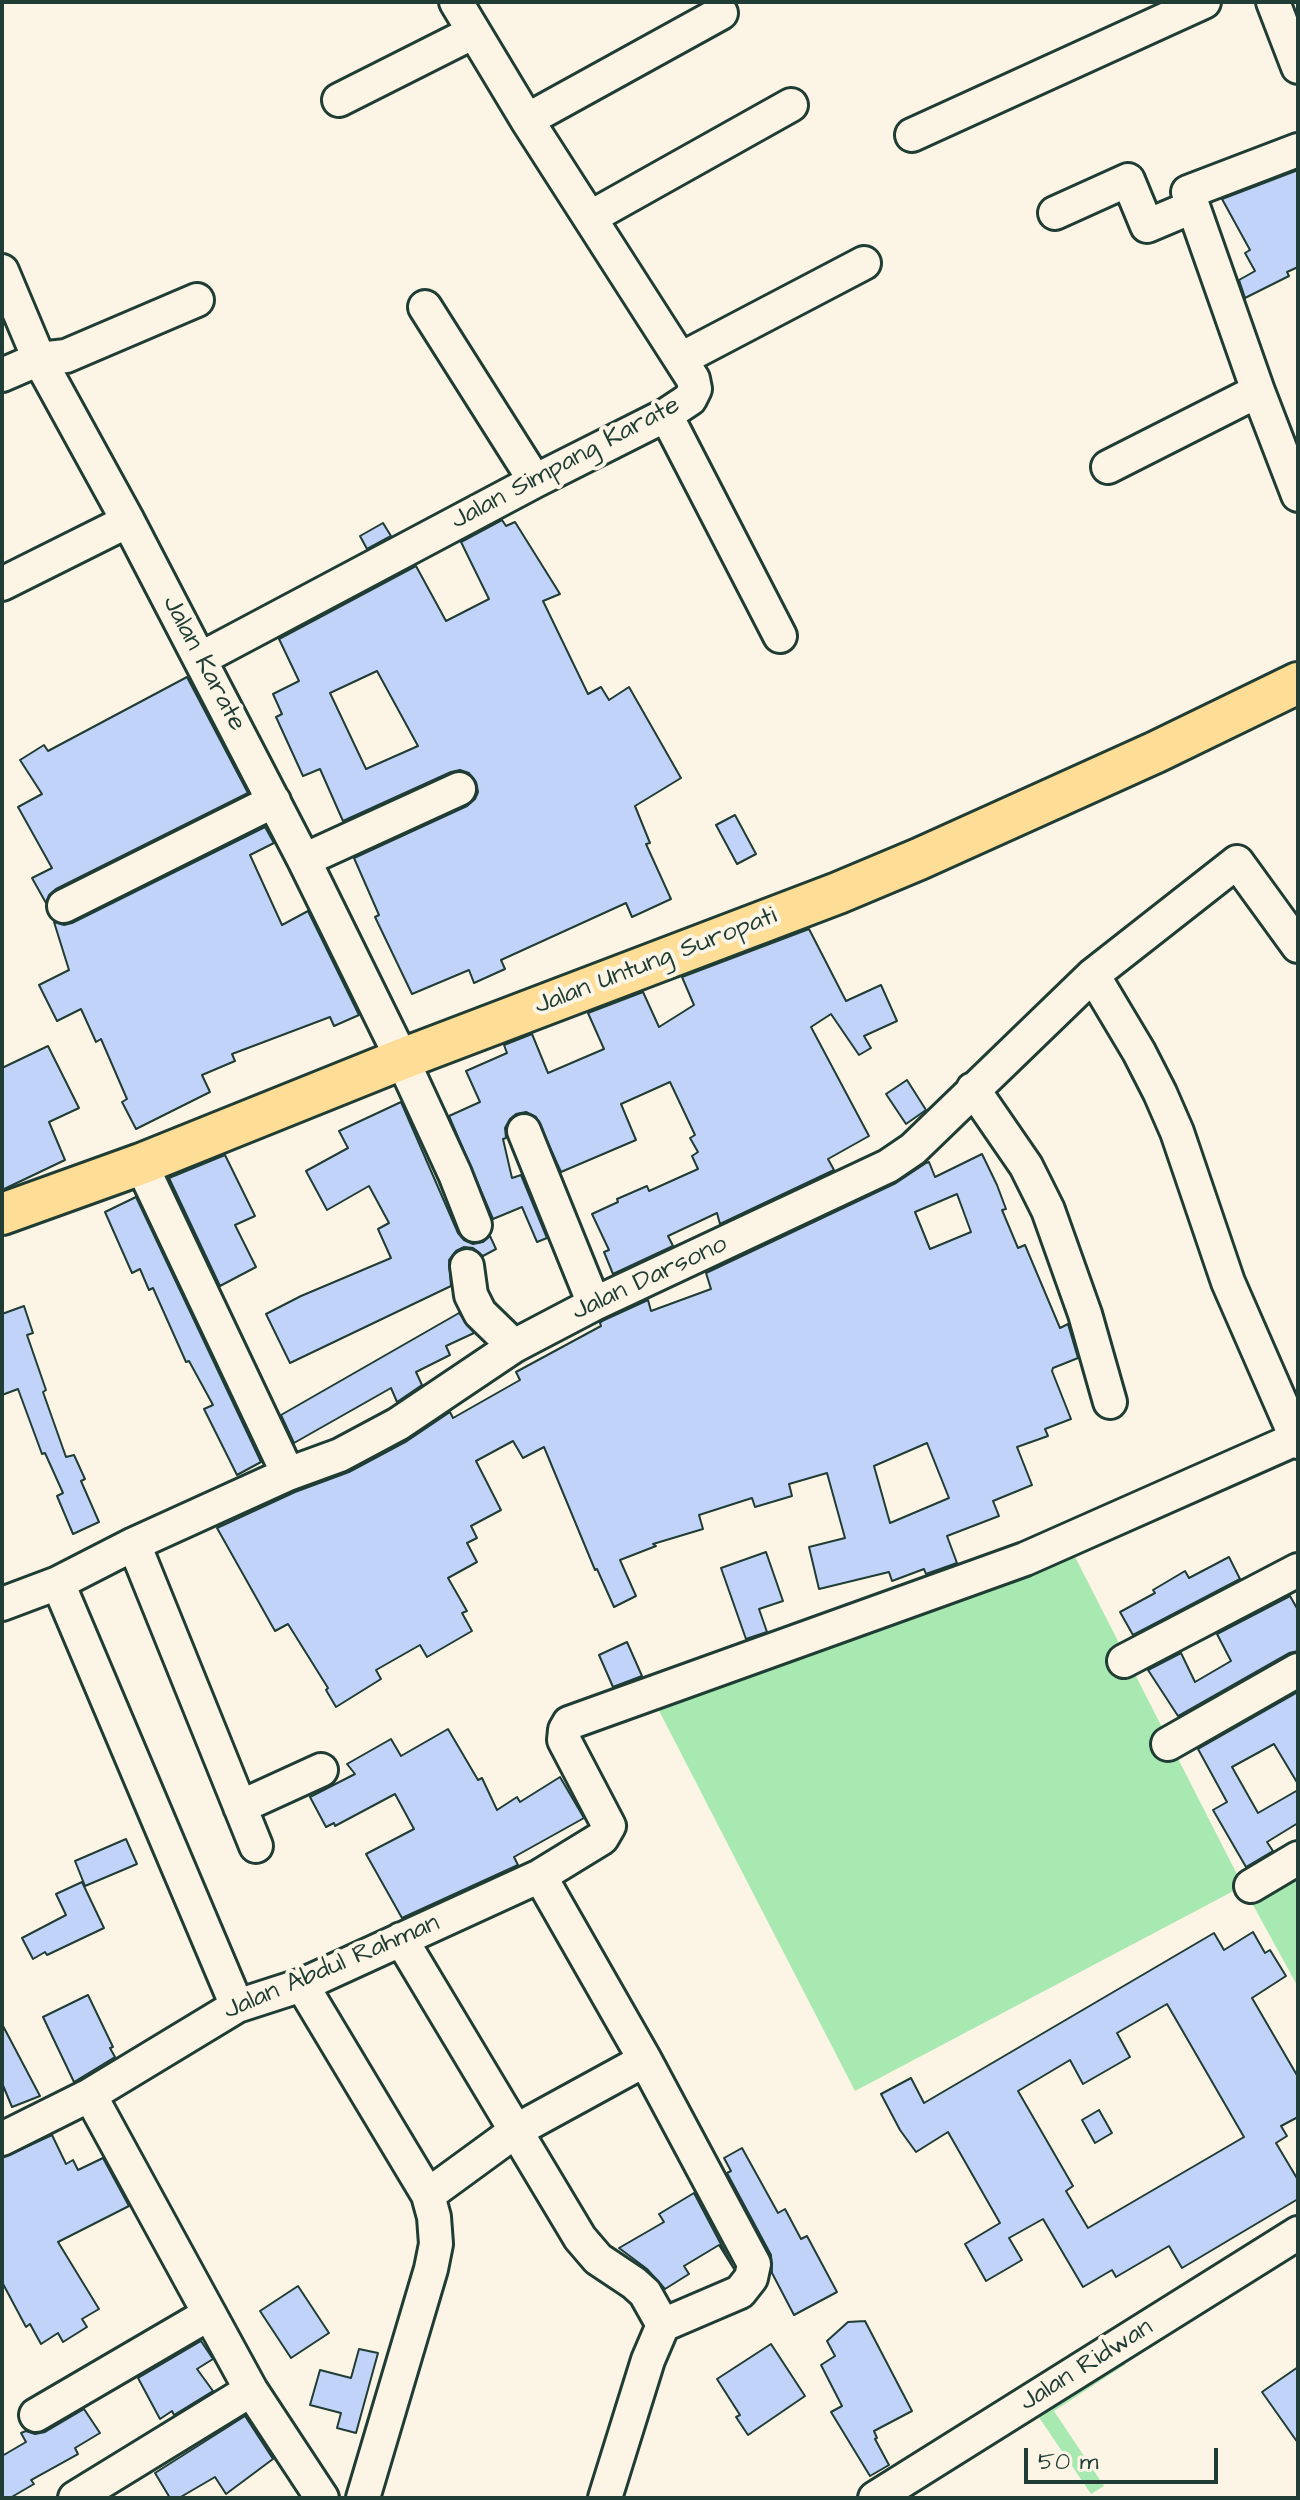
<!DOCTYPE html>
<html>
<head>
<meta charset="utf-8">
<style>
	body { margin:0 }
	#map { position:relative; width:1300px; height:2500px; overflow:hidden; background:#fcf5e5; font-family:"Architects Daughter",sans-serif }
	canvas { display:block }
	.frame { position:absolute; inset:0; border:4px solid #1f3d34; pointer-events:none }
	.scale { position:absolute; left:1024px; top:2448px; width:194px; height:36px; box-sizing:border-box; border:4px solid #1f3d34; border-top:0; padding-left:10px; font-size:24px; line-height:28px; white-space:nowrap; color:#1f3d34; -webkit-text-stroke:6px #fcf5e5; paint-order:stroke }
</style>
</head>
<body>
<div id="map">
<canvas width="1300" height="2500"></canvas>
<div class="frame"></div>
<div class="scale">50 m</div>
</div>
<script>
const g = document.querySelector('canvas').getContext('2d');
g.lineJoin = 'round';
function paint(path, color) { g.fillStyle = color; g.fill(path, 'evenodd'); }
const poly = rows => new Path2D(rows.map(r => 'M' + r).join(''));
function stroke(path, color, width, dash) { g.strokeStyle = color; g.lineWidth = width; g.lineCap = dash ? 'butt' : 'round'; g.setLineDash(dash || []); g.stroke(path); }
function write(font, color, halo, rows, align = 'center') {
  g.font = font + ' "Architects Daughter",sans-serif'; g.lineWidth = 8; g.setLineDash([]); g.textBaseline = 'middle'; g.strokeStyle = halo; g.fillStyle = color; for (const [text, x, y, turn = 0] of rows) {
    g.save(); g.translate(x, y); g.rotate((+turn || 0) * Math.PI / 180); g.textAlign = isNaN(turn) ? turn : align; if (halo) g.strokeText(text, 0, 0); g.fillText(text, 0, 0); g.restore();
  }
}
paint(poly([
	[1069,1545,1243,1886,855,2091,653,1699],
	[1298,1865,1298,1987,1247,1894],
	[1117,2362,1126,2364,1054,2411,1104,2486,1091,2494,1036,2413]
]), '#a8e9b2');
const building = poly([
	[1298,170,1298,267,1287,272,1289,276,1245,298,1239,280,1255,271,1245,253,1250,250,1222,199,1298,170],
	[502,520,506,526,515,522,560,594,543,601,588,694,601,687,609,700,629,687,681,778,635,806,650,843,646,844,671,899,632,917,626,903,501,960,505,969,474,983,469,970,412,994,375,917,379,915,354,858,467,806,475,799,478,792,476,782,469,773,460,770,451,772,343,821,320,769,303,776,276,717,282,714,273,694,299,681,279,639,416,566,446,621,489,599,461,542,502,520],
	[377,671,418,746,366,769,330,693,377,671],
	[383,523,391,536,367,549,360,536,383,523],
	[187,677,248,793,56,889,49,895,46,903,32,878,52,868,18,807,42,794,20,760,44,745,48,751,187,677],
	[735,815,756,854,737,864,716,825,735,815],
	[265,827,274,843,250,855,282,925,308,911,359,1015,334,1026,330,1017,232,1054,235,1061,202,1075,210,1092,136,1129,122,1102,127,1099,101,1039,96,1042,81,1009,57,1021,39,985,69,970,54,922,64,925,72,923,265,827],
	[809,929,846,1001,881,985,897,1021,864,1036,871,1048,859,1055,831,1014,811,1027,869,1136,828,1159,834,1170,720,1224,717,1213,668,1236,673,1246,613,1274,604,1252,609,1250,592,1214,618,1202,617,1199,647,1186,649,1191,698,1169,692,1156,698,1152,690,1138,695,1135,670,1082,621,1104,636,1140,561,1172,536,1117,526,1112,516,1114,510,1119,505,1128,506,1138,503,1139,512,1178,521,1175,547,1238,537,1242,522,1207,493,1219,449,1116,480,1102,466,1071,507,1053,504,1045,532,1034,548,1073,604,1049,588,1013,643,992,659,1027,694,1005,682,977,809,929],
	[48,1046,79,1108,49,1122,65,1160,2,1190,2,1068,48,1046],
	[907,1080,926,1110,906,1124,886,1094,907,1080],
	[401,1102,458,1233,464,1240,473,1244,483,1242,490,1236,496,1249,483,1256,473,1248,464,1247,456,1251,449,1260,451,1286,290,1363,266,1314,301,1296,391,1258,378,1229,389,1223,369,1186,327,1210,306,1171,348,1148,339,1131,401,1102],
	[982,1154,997,1185,1006,1209,1002,1210,1018,1248,1025,1245,1060,1328,1068,1324,1078,1358,1053,1368,1052,1371,1071,1419,1045,1429,1048,1436,1017,1447,1032,1485,993,1501,999,1516,947,1536,957,1563,926,1574,924,1569,892,1581,889,1572,819,1589,809,1547,845,1538,827,1473,789,1484,792,1496,755,1507,752,1498,699,1515,703,1529,653,1544,656,1546,620,1560,636,1596,614,1607,597,1569,595,1570,544,1447,523,1458,513,1441,476,1461,501,1510,471,1526,477,1538,467,1543,477,1562,448,1578,467,1611,462,1613,472,1631,427,1657,420,1645,376,1670,381,1679,336,1707,326,1690,328,1688,288,1624,275,1631,217,1528,295,1492,349,1472,407,1441,450,1412,453,1418,520,1380,516,1372,601,1326,600,1323,602,1321,648,1300,651,1311,711,1289,706,1273,896,1183,926,1163,929,1162,935,1177,982,1154],
	[957,1194,971,1232,930,1249,915,1212,957,1194],
	[927,1443,949,1498,890,1523,874,1466,927,1443],
	[225,1155,255,1216,235,1225,256,1267,220,1286,169,1178,225,1155],
	[136,1197,261,1462,237,1475,204,1409,213,1405,189,1361,186,1362,153,1288,149,1290,140,1269,132,1273,105,1212,136,1197],
	[24,1306,33,1333,27,1335,46,1390,43,1392,66,1457,74,1455,85,1479,81,1481,99,1522,73,1534,57,1496,63,1493,45,1453,42,1454,18,1389,2,1395,2,1314,24,1306],
	[459,1313,474,1333,446,1346,450,1355,416,1372,422,1385,397,1402,391,1388,294,1443,281,1415,459,1313],
	[766,1552,783,1601,759,1609,767,1632,746,1639,721,1568,766,1552],
	[1229,1557,1240,1579,1133,1635,1120,1612,1155,1593,1153,1590,1185,1571,1189,1578,1229,1557],
	[1290,1596,1298,1610,1298,1651,1289,1653,1178,1716,1148,1670,1181,1653,1195,1682,1231,1661,1217,1634,1290,1596],
	[627,1642,642,1676,613,1687,599,1655,627,1642],
	[1298,1692,1298,1784,1274,1744,1232,1767,1258,1813,1298,1790,1298,1823,1267,1842,1273,1851,1246,1867,1213,1810,1227,1802,1198,1749,1298,1692],
	[448,1729,478,1780,482,1778,497,1810,517,1797,520,1802,560,1777,584,1818,514,1857,518,1865,402,1918,366,1854,414,1829,395,1794,335,1826,334,1823,326,1827,310,1797,355,1774,347,1764,391,1739,401,1756,448,1729],
	[126,1839,137,1864,85,1886,75,1861,126,1839],
	[82,1882,104,1928,47,1955,45,1952,33,1959,22,1938,66,1915,56,1894,82,1882],
	[1253,1932,1265,1953,1270,1950,1286,1976,1252,1998,1298,2077,1298,2117,1281,2126,1287,2136,1276,2143,1298,2180,1298,2199,1182,2268,1169,2246,1116,2277,1112,2270,1083,2287,1043,2219,1009,2238,1022,2260,986,2281,965,2244,1000,2223,948,2132,916,2152,900,2130,881,2094,911,2078,924,2103,1214,1933,1224,1950,1253,1932],
	[1167,2004,1244,2137,1088,2228,1066,2191,1073,2186,1018,2091,1070,2060,1083,2084,1130,2057,1117,2033,1167,2004],
	[88,1995,113,2047,110,2048,115,2057,74,2082,43,2017,88,1995],
	[2,2024,40,2096,12,2107,2,2083,2,2024],
	[1099,2110,1112,2133,1095,2143,1082,2120,1099,2110],
	[52,2135,66,2164,73,2160,78,2170,103,2158,129,2206,58,2242,99,2309,82,2319,87,2327,63,2342,58,2333,41,2344,30,2324,26,2327,2,2282,2,2158,52,2135],
	[742,2148,778,2213,785,2209,801,2239,807,2236,837,2292,794,2315,772,2273,771,2255,727,2173,731,2171,724,2158,742,2148],
	[694,2193,734,2269,719,2245,684,2266,689,2274,665,2289,647,2269,619,2248,664,2222,659,2214,694,2193],
	[298,2286,329,2333,291,2358,260,2311,298,2286],
	[865,2321,912,2411,874,2431,877,2438,875,2439,889,2465,870,2476,831,2412,842,2406,821,2365,835,2356,827,2341,848,2322,865,2321],
	[201,2341,213,2359,197,2369,213,2391,174,2415,172,2411,160,2419,138,2378,201,2341],
	[771,2344,805,2396,748,2435,736,2417,740,2415,717,2379,771,2344],
	[359,2349,378,2353,356,2433,337,2428,341,2413,310,2405,320,2370,351,2378,359,2349],
	[1298,2367,1298,2443,1262,2392,1298,2367],
	[84,2409,100,2433,75,2448,78,2454,31,2480,34,2484,10,2498,2,2498,2,2456,26,2442,21,2433,26,2431,35,2434,45,2432,84,2409],
	[245,2416,273,2459,226,2494,215,2477,179,2498,170,2498,155,2473,245,2416]
]);
paint(building, '#c2d3f9');
stroke(building, '#1f3d34', 2);
const minor = poly([
	[1273,2,1298,67],
	[339,100,474,32],
	[527,120,721,13],
	[912,135,1204,2],
	[1298,150,1188,192,1258,391,1298,495],
	[1055,213,1128,180,1147,226,1192,207],
	[591,217,791,105],
	[2,271,39,359,128,521,304,860,402,1059,455,1174,475,1225],
	[425,307,535,481],
	[681,359,864,263],
	[2,375,39,359,66,356,197,300],
	[666,415,780,636],
	[1108,467,1258,391],
	[2,584,128,521],
	[200,659,535,481,666,415,690,399,695,389,693,379,527,120,456,2],
	[304,860,459,789],
	[64,906,274,801],
	[1093,975,1139,1052,1160,1093,1177,1132,1228,1282,1298,1442],
	[973,1089,1026,1166,1048,1210,1085,1314,1110,1402],
	[524,1131,594,1304],
	[141,1164,288,1474],
	[467,1266,471,1295,480,1313,514,1346],
	[134,1544,256,1846],
	[58,1583,237,2006],
	[2,1604,58,1583,134,1544,288,1474,340,1455,398,1424,514,1346,594,1304,888,1166,913,1149,1093,975,1237,862,1298,946],
	[1124,1661,1298,1570],
	[1168,1744,1298,1670],
	[240,1807,321,1770],
	[540,1876,645,2060,754,2264,751,2278,740,2292,663,2325,648,2360,605,2498],
	[1251,1886,1298,1858],
	[401,1939,580,2238,598,2259,634,2283,645,2293,663,2325],
	[302,1985,428,2195,434,2217,436,2244,431,2269,363,2498],
	[90,2095,251,2390,322,2498],
	[2,2139,90,2095,237,2006,302,1985,540,1876,602,1838,609,1826,564,1740,565,1730,569,1723,1025,1559,1298,1438],
	[428,2195,517,2130,645,2060],
	[36,2415,209,2314],
	[75,2498,251,2390],
	[875,2498,1298,2233]
]);
const major = poly([
	[2,1214,141,1164,402,1059,838,893,919,859,1156,752,1298,683]
]);
stroke(minor, '#1f3d34', 38);
stroke(major, '#1f3d34', 46);
stroke(minor, '#fcf5e5', 32);
stroke(major, '#fedd96', 40);
write('26px', '#1f3d34', '#fcf5e5', [
	["Jalan Simpang Karate",566,464,-28],
	["Jalan Karate",203,664,62],
	["Jalan Untung Suropati",656,962,-21],
	["Jalan Darsono",650,1279,-25],
	["Jalan Abdul Rahman",332,1968,-23],
	["Jalan Ridwan",1087,2366,-32]
]);
</script>
</body>
</html>
